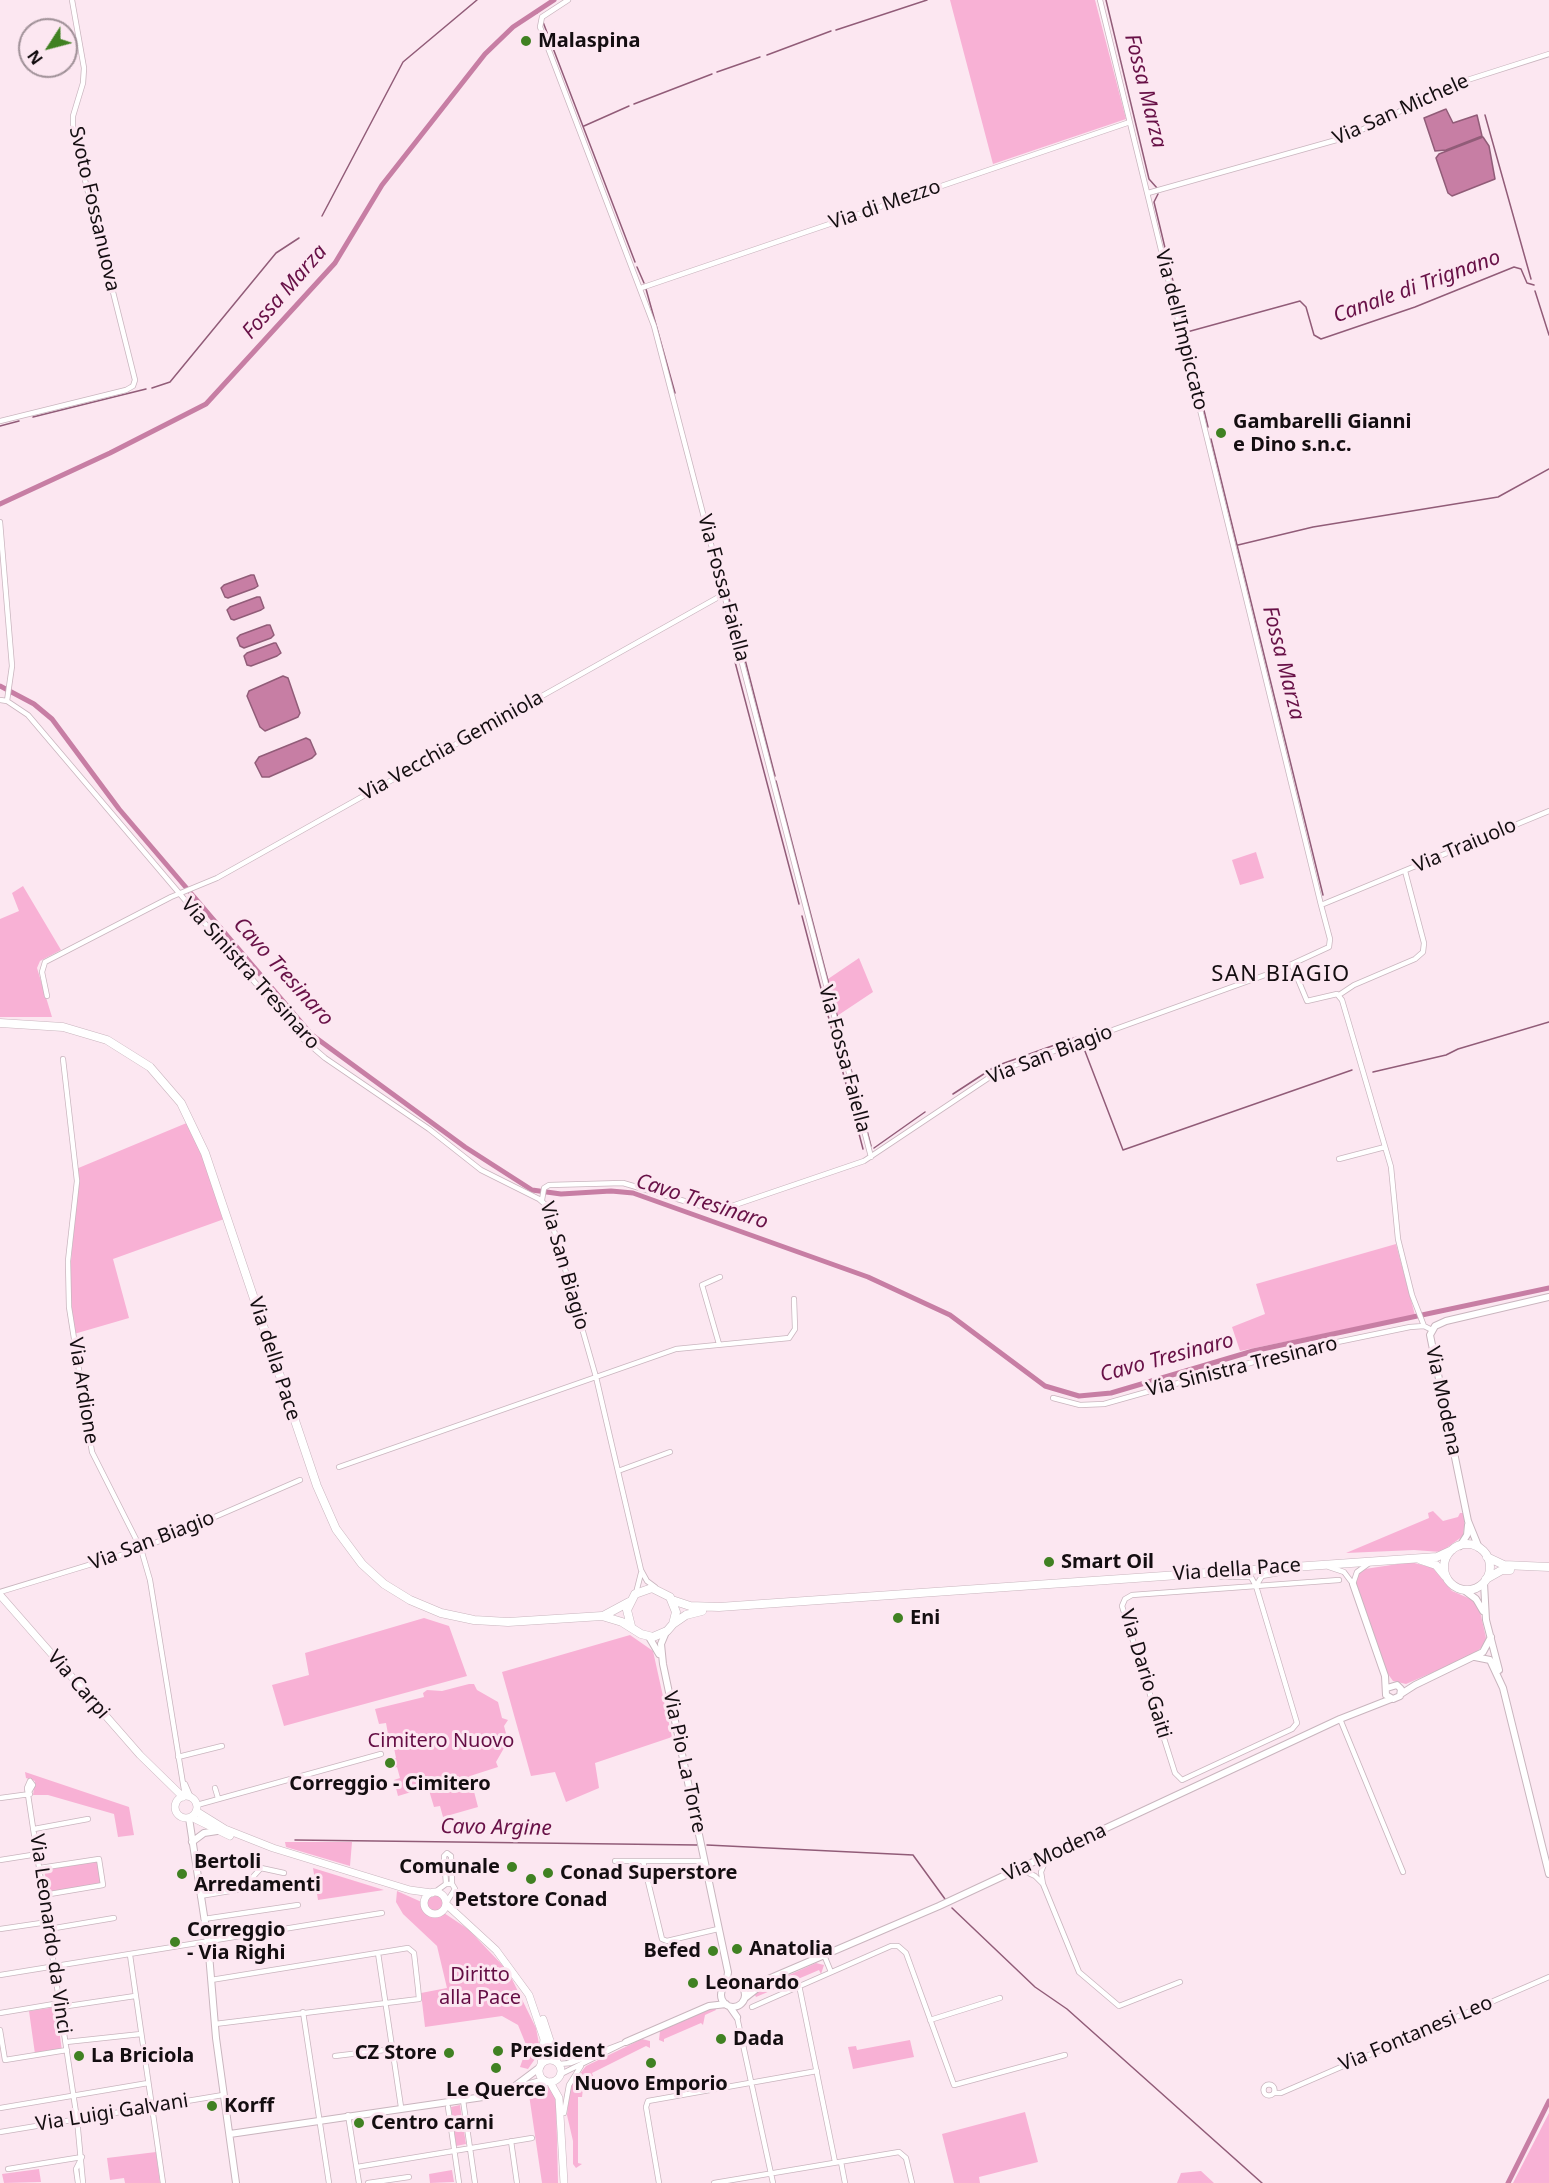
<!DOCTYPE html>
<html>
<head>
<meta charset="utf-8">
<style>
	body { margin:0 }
	#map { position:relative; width:1549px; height:2183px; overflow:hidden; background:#fce7f1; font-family:"Noto Sans",sans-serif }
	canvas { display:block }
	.north { position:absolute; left:18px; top:18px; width:60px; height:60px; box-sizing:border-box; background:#fce7f1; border:2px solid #9f9097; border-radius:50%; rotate:234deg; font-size:16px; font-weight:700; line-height:24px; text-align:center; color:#140e11 }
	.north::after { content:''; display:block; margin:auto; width:21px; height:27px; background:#408122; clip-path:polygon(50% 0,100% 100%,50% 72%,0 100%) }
</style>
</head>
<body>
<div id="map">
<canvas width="1549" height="2183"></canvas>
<div class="north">N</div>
</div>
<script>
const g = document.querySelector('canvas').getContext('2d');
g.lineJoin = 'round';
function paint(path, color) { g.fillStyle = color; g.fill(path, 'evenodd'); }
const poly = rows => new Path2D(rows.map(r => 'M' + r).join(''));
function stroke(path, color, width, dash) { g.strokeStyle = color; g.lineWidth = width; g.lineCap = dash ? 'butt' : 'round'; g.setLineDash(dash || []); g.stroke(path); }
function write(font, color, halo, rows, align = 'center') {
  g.font = font + ' "Noto Sans",sans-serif'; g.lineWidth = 6; g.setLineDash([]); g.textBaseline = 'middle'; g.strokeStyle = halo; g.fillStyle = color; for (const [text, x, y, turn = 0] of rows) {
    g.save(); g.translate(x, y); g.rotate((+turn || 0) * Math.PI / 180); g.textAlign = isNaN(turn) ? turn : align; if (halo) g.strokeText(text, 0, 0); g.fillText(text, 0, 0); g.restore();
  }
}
paint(poly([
	[950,0,1095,0,1126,119,993,164],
	[1256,852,1264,878,1240,885,1232,860],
	[23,886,61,950,40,961,37,968,52,1017,0,1017,0,919,19,911,12,893],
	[859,958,873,992,837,1016,828,979],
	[189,1122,227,1218,113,1259,129,1318,74,1334,68,1295,76,1204,76,1169],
	[1396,1244,1415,1315,1240,1351,1232,1327,1265,1314,1256,1284],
	[1433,1511,1443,1521,1458,1517,1460,1513,1464,1513,1465,1519,1463,1536,1441,1552,1414,1550,1346,1553,1429,1518,1428,1513],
	[1411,1562,1433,1568,1452,1591,1473,1600,1480,1611,1486,1638,1484,1645,1473,1655,1406,1684,1393,1681,1385,1670,1355,1582,1357,1575,1365,1569],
	[424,1618,449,1626,467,1676,284,1726,272,1685,309,1675,305,1653],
	[630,1635,653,1651,672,1737,595,1763,599,1788,566,1802,555,1772,531,1776,502,1672],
	[469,1684,474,1684,477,1690,498,1702,502,1718,508,1720,504,1726,508,1741,496,1762,498,1767,470,1776,478,1807,443,1817,440,1806,434,1807,428,1787,398,1796,394,1780,400,1778,397,1767,393,1768,390,1759,396,1758,393,1743,386,1744,384,1736,388,1734,386,1723,379,1724,375,1709,424,1697,423,1693,427,1690,442,1691],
	[25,1772,129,1807,134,1835,118,1837,114,1814,48,1795,33,1795,35,1781,26,1778],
	[285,1842,352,1842,350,1866,286,1847],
	[97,1861,101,1883,48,1892,44,1869],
	[313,1868,384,1890,318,1900],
	[397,1891,426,1904,430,1896,439,1896,444,1903,441,1911,468,1929,508,1971,536,2028,539,2044,537,2056,528,2069,520,2067,527,2047,518,2025,502,2016,425,2027,421,1993,447,1988,437,1946,403,1914,396,1902],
	[816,1963,824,1965,821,1974,819,1970,756,1997,753,1991],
	[56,2007,62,2051,35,2054,29,2011],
	[715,2007,716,2010,705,2015,703,2025,701,2023,664,2039,664,2042,659,2040,660,2031],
	[642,2039,650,2041,650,2048,646,2046,592,2073,593,2076,583,2089,582,2097,578,2097,578,2163,582,2164,576,2168,573,2164,573,2141,567,2115,570,2086,586,2066],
	[910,2040,914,2057,853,2069,848,2047,856,2046,857,2050],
	[538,2083,549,2087,556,2097,558,2183,542,2183,528,2088],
	[460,2105,466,2144,456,2146,451,2107],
	[1025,2112,1038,2162,979,2177,980,2183,954,2183,942,2134],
	[1549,2113,1549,2183,1513,2183],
	[156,2152,160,2183,125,2183,124,2178,110,2180,107,2158],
	[39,2169,41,2182,4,2183,2,2174],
	[452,2170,454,2182,430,2183,429,2174],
	[1201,2171,1214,2183,1177,2183,1181,2173]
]), '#f8b1d5');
const water = poly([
	[1446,109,1453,123,1477,115,1482,136,1446,150,1435,151,1424,118,1446,109],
	[1483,137,1489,146,1495,179,1452,196,1448,193,1436,158,1439,154,1483,137],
	[251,575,254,575,258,586,255,588,228,598,225,597,221,588,224,585,251,575],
	[257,597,260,597,264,608,261,610,234,620,231,619,227,610,230,607,257,597],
	[267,625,270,625,274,635,271,638,244,648,240,646,237,638,240,635,267,625],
	[274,643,276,643,281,653,277,656,251,666,247,665,244,656,247,653,274,643],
	[283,676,288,678,300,713,298,717,265,731,260,727,247,696,249,691,283,676],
	[306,738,310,740,316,754,312,758,269,777,262,777,255,763,259,757,306,738]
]);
paint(water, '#c77ea4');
stroke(water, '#915c78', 1.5);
stroke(poly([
	[1106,0,1149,179,1157,188],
	[536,12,537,13],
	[543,22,635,262],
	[836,30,927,0],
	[767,55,831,31],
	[717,72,760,57],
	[634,104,712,74],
	[1485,115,1531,279],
	[584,126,629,106],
	[1158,194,1154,202,1208,427],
	[322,216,403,62,477,0],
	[637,267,644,283],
	[646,289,675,393],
	[1535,291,1549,335],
	[1187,332,1300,301,1306,307,1314,335,1321,339,1415,307,1514,267,1521,269,1527,283,1534,285],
	[152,388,170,382,276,253,299,238],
	[33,417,146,389],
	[0,426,19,421],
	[1211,439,1323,895],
	[1238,545,1313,527,1498,497,1549,469],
	[727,591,739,635],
	[740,640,775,776],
	[735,662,799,904],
	[776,781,871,1146],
	[802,916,863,1149],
	[1083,1046,1123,1150,1352,1070],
	[1373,1072,1446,1055,1458,1049,1549,1022],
	[953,1094,996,1066,1077,1037],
	[874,1148,925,1112],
	[295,1840,697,1845],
	[707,1845,913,1855,945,1899],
	[952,1908,1035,1987,1067,2009,1262,2183]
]), '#915c78', 1.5);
stroke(poly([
	[0,504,110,453,206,404,335,263,382,185,485,54,513,27,554,0],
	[0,686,34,704,52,719,119,809,312,1035,465,1147,532,1190,561,1194,611,1191,633,1193,868,1277,950,1315,1045,1386,1079,1396,1111,1393,1253,1351,1549,1288],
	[1508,2183,1549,2101]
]), '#c77ea4', 5);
const minor = poly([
	[568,0,542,17,540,27,654,326,871,1157],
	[1148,193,1347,137,1458,83,1549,54],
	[641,288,1130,122],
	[0,421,126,390,133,386,135,380,73,132,73,116,83,83,84,68,72,0],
	[0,522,12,666,7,701],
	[0,700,7,701,28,715,303,1039,325,1058,429,1129,481,1170,539,1199,547,1206,596,1377,339,1467],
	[1321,905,1549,811],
	[1292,965,1307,1001,1337,994,1342,1000,1391,1167,1398,1239,1412,1295,1424,1326],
	[1339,995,1354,985,1415,959,1423,952,1424,943,1405,871],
	[47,996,42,972,45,962,171,897,217,878,724,594],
	[63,1059,77,1181,68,1261,69,1307,92,1452,141,1549,150,1580,185,1796],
	[1339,1159,1385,1147],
	[542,1200,544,1188,549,1185,623,1183,708,1208,729,1207,864,1161,999,1071,1279,970,1329,947,1330,939,1321,905,1100,0],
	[719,1344,702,1285,720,1277],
	[1053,1398,1080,1405,1104,1404,1289,1352,1410,1327,1424,1326,1432,1330],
	[618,1471,670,1452],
	[1329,1567,1344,1572,1353,1584,1357,1572,1368,1564],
	[1209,1574,1213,1577,1251,1577,1256,1586,1262,1576,1278,1573,1285,1568],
	[1256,1586,1297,1723,1292,1729,1182,1780,1175,1773,1122,1606,1125,1599,1132,1595,1339,1580],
	[655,1587,647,1581,641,1570,596,1377,676,1349,789,1338,795,1329,794,1299],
	[0,1592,141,1549,300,1480],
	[636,1593,641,1573],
	[1340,1719,1403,1872],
	[178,1757,222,1746],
	[185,1784,191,1798],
	[215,1788,218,1798],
	[29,1792,33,1785,30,1781,27,1788,77,2119,83,2183],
	[0,1798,30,1794],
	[197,1805,381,1754],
	[34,1829,88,1819],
	[1047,1857,1041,1872,1043,1884,1079,1972,1119,2006,1180,1982],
	[0,1860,38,1854],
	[615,1861,704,1861],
	[643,1861,662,1939,667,1941,718,1929],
	[40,1868,99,1859,103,1885,44,1895],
	[1020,1869,1035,1876,1043,1884],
	[446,1884,444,1856,447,1853,451,1856,452,1884],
	[435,1892,446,1884,452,1884,455,1889,446,1903],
	[200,1896,242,1889,261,1868,284,1873],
	[204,1919,298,1905],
	[0,1929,48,1922],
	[49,1929,114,1918],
	[378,1953,401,2107],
	[130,1955,163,2183],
	[824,1955,831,1972],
	[0,1975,382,1913],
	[211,1980,408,1948,414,1953,418,1988,419,1999,215,2024],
	[799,1985,835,2162],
	[61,2007,135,1996],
	[752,2007,891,1946,898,1946,906,1953,954,2085,1065,2055],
	[303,2012,329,2183],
	[0,2013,60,2003],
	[737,2017,773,2183],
	[930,2020,1000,1998],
	[0,2030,5,2060,67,2050],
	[66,2042,141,2034],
	[555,2047,562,2056,574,2060],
	[335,2056,393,2049],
	[559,2064,571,2063,621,2044],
	[561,2074,626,2042],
	'1263.5 2090a5.5 5.5 0 1 1 11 0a5.5 5.5 0 1 1-11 0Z',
	[1274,2093,1281,2093,1549,1977],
	[463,2100,475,2183],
	[448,2107,459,2183],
	[0,2108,148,2083],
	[564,2113,569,2085,581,2066],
	[348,2115,359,2183],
	[0,2132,223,2095],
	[511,2141,517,2183],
	[841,2162,845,2183],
	[357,2167,532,2138],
	[8,2169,82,2157],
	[78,2183,76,2169,82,2157],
	[368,2183,409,2177],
	[659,2183,646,2107,648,2101,817,2071],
	[714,2183,899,2152,906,2158,912,2183]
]);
const tertiary = poly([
	[1460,1546,1467,1535,1468,1525],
	[1479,1548,1468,1521,1430,1335,1435,1326,1446,1321,1549,1297],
	[1484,1583,1486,1620,1499,1670],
	[1353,1584,1385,1676,1386,1695,1393,1699,1400,1696,1401,1689,1397,1685,1387,1688],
	[1464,1590,1476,1599,1483,1611],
	[666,1632,661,1644,663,1664,728,1972,726,1986],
	[649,1637,659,1654],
	[1475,1657,1490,1660,1503,1688,1549,1874],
	[1401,1694,1415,1685,1483,1652,1491,1637],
	[189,1818,208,1942,216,2038,236,2183],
	[192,1842,204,1833,217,1831],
	'721 1995a12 12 0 1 1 24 0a12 12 0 1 1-24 0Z',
	[740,1986,766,1980,939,1906,1340,1719,1391,1699],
	[745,1998,764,1983],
	[730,2007,737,2017],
	[626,2042,709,2006,726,2004],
	[515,2086,539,2068],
	[230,2134,483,2097,544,2080]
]);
const secondary = poly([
	[0,1595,140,1755,183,1797],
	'175 1807a11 11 0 1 1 22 0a11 11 0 1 1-22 0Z',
	[196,1811,225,1829,273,1848,410,1890,432,1893],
	[191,1817,230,1836],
	'424 1903a11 11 0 1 1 22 0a11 11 0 1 1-22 0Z',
	[446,1904,496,1950,529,1995,544,2039,541,2065],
	[543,2019,557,2062],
	'539 2071a11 11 0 1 1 22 0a11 11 0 1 1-22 0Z',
	[550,2082,559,2098,564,2183]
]);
const primary = poly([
	[0,1023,63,1027,107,1040,150,1067,181,1103,205,1153,317,1486,336,1529,362,1564,384,1584,410,1600,441,1613,474,1620,508,1622,602,1616,622,1622,641,1634,653,1637,667,1631,673,1624,676,1612,670,1597,652,1588,635,1594,627,1610,631,1626],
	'1444 1567a23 23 0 1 1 46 0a23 23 0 1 1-46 0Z',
	[1487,1557,1504,1565,1549,1567],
	[1421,1560,1436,1565,1445,1576],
	[1486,1579,1502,1570,1510,1570],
	[672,1600,690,1606,719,1607,1437,1557,1452,1550],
	[603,1616,629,1602],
	[673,1624,686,1615,702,1611]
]);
stroke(minor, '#c9b5be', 6);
stroke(tertiary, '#c9b5be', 8);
stroke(secondary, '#c9b5be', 8);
stroke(primary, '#c9b5be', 9);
stroke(minor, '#fff', 4.5);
stroke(tertiary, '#fff', 6);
stroke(secondary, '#fff', 7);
stroke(primary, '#fff', 8);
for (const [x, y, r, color] of [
	[526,41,6,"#408122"],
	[1221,433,6,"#408122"],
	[1049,1562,6,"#408122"],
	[898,1618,6,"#408122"],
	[390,1763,6,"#408122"],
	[512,1867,6,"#408122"],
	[548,1873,6,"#408122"],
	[182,1874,6,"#408122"],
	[531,1879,6,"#408122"],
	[175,1942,6,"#408122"],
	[737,1949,6,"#408122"],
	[713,1951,6,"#408122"],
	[693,1983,6,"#408122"],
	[721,2039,6,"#408122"],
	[498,2051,6,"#408122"],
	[449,2053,6,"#408122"],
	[79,2056,6,"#408122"],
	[651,2063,6,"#408122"],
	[496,2068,6,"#408122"],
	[212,2106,6,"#408122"],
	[359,2123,6,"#408122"]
]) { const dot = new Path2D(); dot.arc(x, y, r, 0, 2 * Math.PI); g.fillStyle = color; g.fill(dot); stroke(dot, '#fce7f1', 2); }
write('bold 20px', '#140e11', '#fce7f1', [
	["Malaspina",538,41],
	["Gambarelli Gianni",1233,422],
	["e Dino s.n.c.",1233,445],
	["Smart Oil",1061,1562],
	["Eni",910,1618],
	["Correggio - Cimitero",390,1784,"center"],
	["Bertoli",194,1862],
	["Arredamenti",194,1885],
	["Comunale",500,1867,"right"],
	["Conad Superstore",560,1873],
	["Petstore Conad",531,1900,"center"],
	["Correggio",187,1930],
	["- Via Righi",187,1953],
	["Anatolia",749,1949],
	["Befed",701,1951,"right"],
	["Leonardo",705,1983],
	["Dada",733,2039],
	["President",510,2051],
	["CZ Store",437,2053,"right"],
	["La Briciola",91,2056],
	["Nuovo Emporio",651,2084,"center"],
	["Le Querce",496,2090,"center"],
	["Korff",224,2106],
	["Centro carni",371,2123]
], 'left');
write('20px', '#140e11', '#fce7f1', [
	["Via San Michele",1401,110,-24],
	["Via di Mezzo",885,205,-19],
	["Svoto Fossanuova",94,209,77],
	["Via dell'Impiccato",1181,330,76],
	["Via Fossa Faiella",723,588,75],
	["Via Vecchia Geminiola",452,746,-29],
	["Via Traiuolo",1465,846,-23],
	["Via Sinistra Tresinaro",250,974,48],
	["Via San Biagio",1050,1055,-21],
	["Via Fossa Faiella",844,1059,75],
	["Via San Biagio",564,1266,74],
	["Via della Pace",274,1359,72],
	["Via Sinistra Tresinaro",1242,1367,-14],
	["Via Ardione",83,1391,81],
	["Via Modena",1443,1401,78],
	["Via San Biagio",152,1541,-21],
	["Via della Pace",1237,1570,-4],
	["Via Dario Gaiti",1145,1674,73],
	["Via Carpi",78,1685,49],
	["Via Pio La Torre",684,1762,78],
	["Via Modena",1055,1853,-25],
	["Via Leonardo da Vinci",50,1934,82],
	["Via Fontanesi Leo",1416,2034,-23],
	["Via Luigi Galvani",112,2113,-9]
]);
write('20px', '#640d44', '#fce7f1', [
	["Cimitero Nuovo",441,1741],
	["Diritto",480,1975],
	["alla Pace",480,1998]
]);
write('italic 21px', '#681147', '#fce7f1', [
	["Fossa Marza",1145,91,76],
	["Canale di Trignano",1417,287,-20],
	["Fossa Marza",285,292,-49],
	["Fossa Marza",1283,663,76],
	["Cavo Tresinaro",283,972,48],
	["Cavo Tresinaro",702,1202,18],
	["Cavo Tresinaro",1167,1358,-15],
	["Cavo Argine",496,1828,1]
]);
g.letterSpacing = '1.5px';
write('22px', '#140e11', '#fce7f1', [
	["SAN BIAGIO",1281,975]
]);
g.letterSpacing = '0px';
</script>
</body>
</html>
